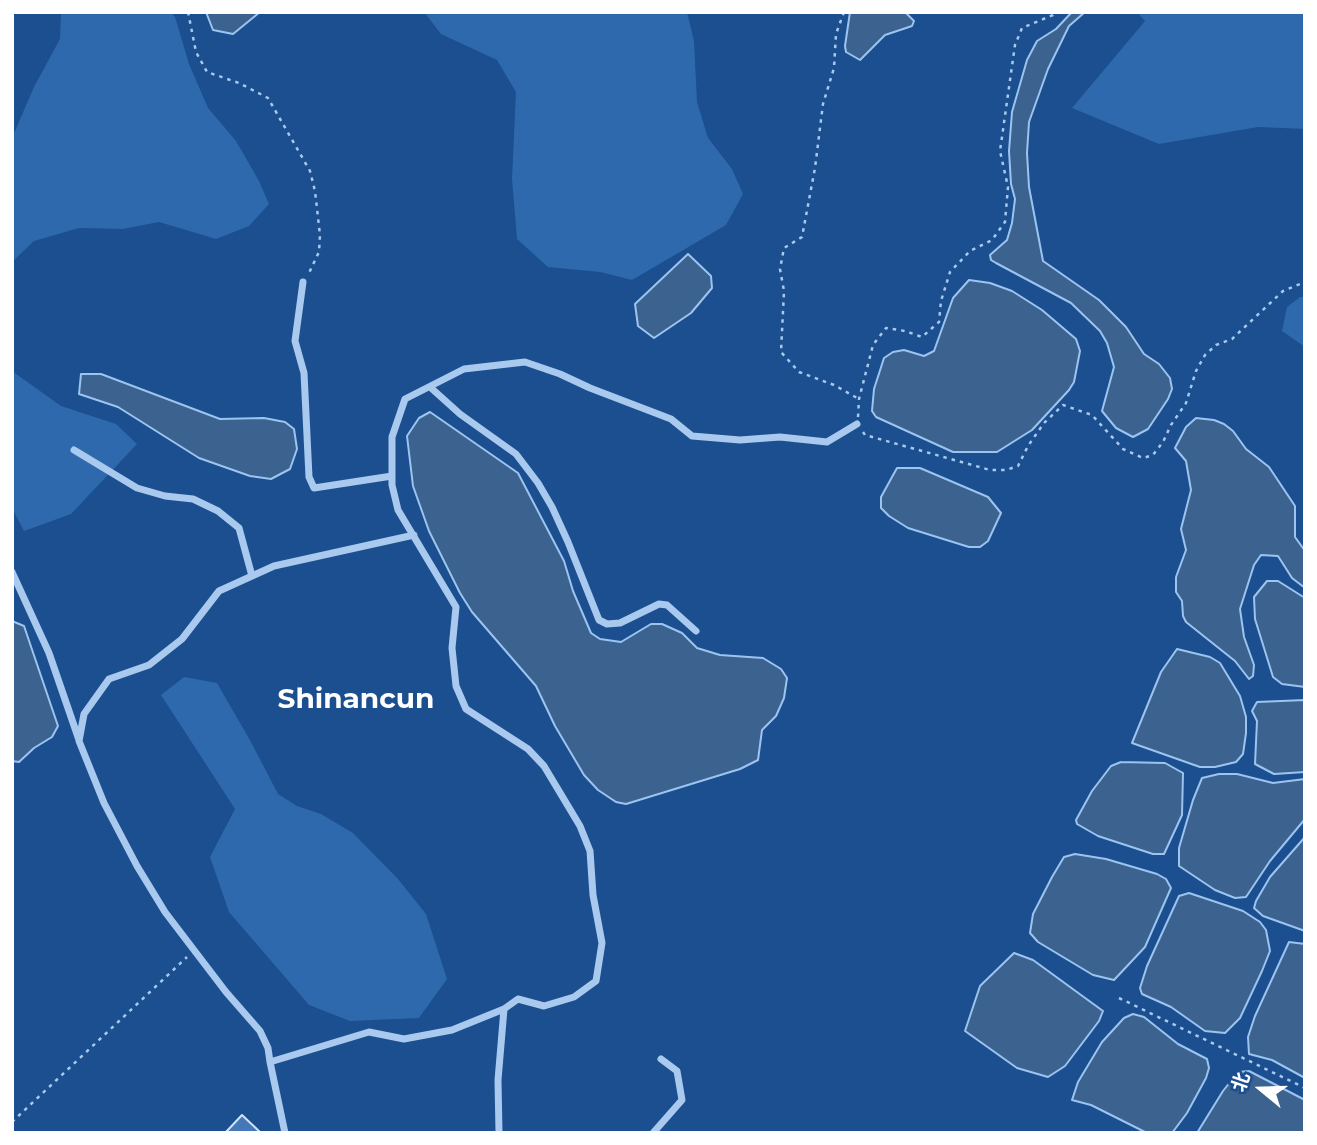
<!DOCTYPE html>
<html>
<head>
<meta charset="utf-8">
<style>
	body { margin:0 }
	#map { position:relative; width:1317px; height:1145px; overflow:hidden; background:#1b4f8f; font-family:Montserrat,"Noto Sans SC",sans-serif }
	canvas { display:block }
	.frame { position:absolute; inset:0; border:14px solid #fff; pointer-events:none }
	.north { position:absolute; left:1226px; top:1054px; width:70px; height:70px; -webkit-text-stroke:5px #1b4f8f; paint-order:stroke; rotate:289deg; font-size:19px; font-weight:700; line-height:28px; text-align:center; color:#fff }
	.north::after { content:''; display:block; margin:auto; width:24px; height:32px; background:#fff; clip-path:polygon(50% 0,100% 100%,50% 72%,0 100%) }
</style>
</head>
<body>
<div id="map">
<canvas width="1317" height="1145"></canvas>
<div class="frame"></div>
<div class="north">北</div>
</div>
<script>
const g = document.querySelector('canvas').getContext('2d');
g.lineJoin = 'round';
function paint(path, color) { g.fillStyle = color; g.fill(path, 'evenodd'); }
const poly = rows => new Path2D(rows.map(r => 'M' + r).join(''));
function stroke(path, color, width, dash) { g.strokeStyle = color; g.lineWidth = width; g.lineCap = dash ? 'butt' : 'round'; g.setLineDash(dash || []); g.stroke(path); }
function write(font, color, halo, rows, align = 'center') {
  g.font = font + ' Montserrat,sans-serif'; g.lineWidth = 5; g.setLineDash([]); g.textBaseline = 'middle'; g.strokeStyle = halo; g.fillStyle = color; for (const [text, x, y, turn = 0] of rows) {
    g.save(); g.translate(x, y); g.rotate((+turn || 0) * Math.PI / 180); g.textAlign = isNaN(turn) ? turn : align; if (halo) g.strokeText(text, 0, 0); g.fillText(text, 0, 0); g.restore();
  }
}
paint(poly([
	[61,12,171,12,175,17,189,64,208,108,236,141,259,181,269,204,249,226,216,239,159,222,123,229,79,228,34,241,12,262,12,138,34,87,60,39],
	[424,12,687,12,694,41,697,102,708,138,732,169,743,194,726,225,632,280,600,272,548,267,517,239,512,179,516,92,497,60,441,34],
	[1137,12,1305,12,1305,129,1258,127,1159,144,1072,108,1145,21],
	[1300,297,1305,297,1305,347,1282,331,1287,307],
	[12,371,61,406,116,424,137,444,71,514,24,531,12,508],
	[184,677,217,683,251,742,278,794,297,806,321,814,353,833,398,879,426,914,447,979,419,1018,350,1021,309,1005,229,912,210,857,235,809,161,695]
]), '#2e69ad');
const water = poly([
	[206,12,260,12,233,34,213,30,206,12],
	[850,12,905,12,914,21,912,26,885,35,860,60,846,52,845,46,850,12],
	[1072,12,1085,12,1069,26,1048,69,1029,122,1027,153,1029,187,1043,261,1099,300,1126,327,1144,354,1159,364,1170,378,1172,389,1168,399,1148,429,1133,437,1116,428,1102,411,1114,367,1107,343,1100,331,1071,303,996,263,991,260,990,255,1007,240,1012,223,1015,199,1011,184,1009,151,1012,112,1027,60,1037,41,1056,29,1072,12],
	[688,254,711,276,712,288,691,313,654,338,638,326,635,304,688,254],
	[969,280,990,283,1012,291,1042,310,1076,339,1080,351,1074,382,1069,390,1032,430,997,452,953,452,876,417,872,411,874,389,884,358,893,352,904,350,924,356,934,351,953,298,969,280],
	[81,374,101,374,220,419,264,418,285,422,294,429,297,449,290,469,271,479,250,476,199,458,118,407,79,394,81,374],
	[430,412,518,473,564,561,573,591,591,633,600,639,621,642,651,624,662,624,682,633,697,648,720,655,763,658,781,669,787,678,784,698,776,716,762,730,758,760,740,769,626,804,616,802,598,790,584,775,555,726,536,686,472,612,460,593,429,531,413,486,407,436,419,418,430,412],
	[1196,418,1214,420,1224,424,1233,431,1246,449,1269,467,1295,506,1295,537,1305,551,1305,588,1292,578,1278,556,1261,555,1254,565,1240,609,1244,637,1254,665,1253,676,1249,679,1235,661,1186,622,1183,616,1182,601,1176,592,1176,577,1186,550,1181,529,1191,490,1186,461,1175,448,1186,427,1196,418],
	[897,468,920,468,988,497,1001,513,988,541,980,547,969,547,908,528,889,516,881,508,881,497,897,468],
	[1267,581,1278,581,1305,598,1305,687,1282,684,1273,677,1255,619,1254,597,1267,581],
	[12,621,24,626,58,726,52,737,34,748,19,762,12,761,12,621],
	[1177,649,1210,657,1220,663,1240,696,1246,717,1246,733,1243,754,1236,762,1215,767,1200,767,1132,743,1161,672,1177,649],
	[1305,700,1305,772,1274,774,1255,764,1257,721,1252,711,1257,702,1305,700],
	[1121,762,1165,763,1183,773,1182,815,1164,854,1153,854,1098,836,1077,824,1076,820,1092,791,1111,766,1121,762],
	[1219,774,1237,774,1273,783,1305,779,1305,819,1270,861,1246,897,1235,898,1215,890,1179,866,1179,848,1193,800,1202,778,1219,774],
	[1305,837,1305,931,1263,916,1254,908,1256,901,1270,877,1305,837],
	[1075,854,1106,859,1157,874,1166,879,1171,888,1145,947,1114,980,1093,975,1038,942,1030,933,1033,914,1052,877,1064,857,1075,854],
	[1189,893,1243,911,1260,922,1266,930,1270,951,1262,971,1240,1018,1225,1033,1205,1031,1171,1007,1142,994,1140,988,1147,966,1179,896,1189,893],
	[1289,942,1305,944,1305,1078,1272,1060,1249,1054,1248,1037,1255,1016,1289,942],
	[1014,953,1033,960,1103,1011,1099,1021,1065,1066,1048,1077,1017,1068,965,1031,980,986,1014,953],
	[1133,1014,1144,1017,1178,1044,1207,1059,1209,1068,1206,1078,1187,1113,1172,1133,1147,1133,1091,1105,1072,1100,1078,1082,1102,1042,1124,1018,1133,1014],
	[1249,1071,1305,1100,1305,1133,1197,1133,1223,1091,1238,1072,1249,1071]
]);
paint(water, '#3c6290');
stroke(water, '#9cc4f0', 2);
const building = poly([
	[242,1115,261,1133,225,1133,242,1115]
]);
paint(building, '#4478b7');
stroke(building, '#cfe3fa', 2);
stroke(poly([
	[188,12,196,52,207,72,239,83,268,98,310,171,315,191,320,235,319,252,308,275],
	[844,12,836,34,834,68,823,104,815,168,802,237,784,248,780,269,784,291,781,352,799,372,834,385,859,399],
	[858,417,859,399,873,345,886,328,905,331,922,337,939,322,941,301,950,272,970,251,992,240,1005,222,1008,187,1000,151,1015,45,1022,28,1053,15,1055,12],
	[863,432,865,435,990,470,1006,470,1018,466,1028,446,1044,423,1063,405,1092,415,1123,449,1143,458,1153,455,1163,442,1171,425,1186,403,1196,371,1205,355,1216,345,1232,339,1283,291,1305,282],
	[1119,998,1305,1088],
	[12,1122,187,957]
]), '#a9c9ee', 2.5, [3.5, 5]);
stroke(poly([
	[303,282,295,341,304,373,309,477,314,488,392,476],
	[430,387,460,414,516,454,538,483,552,507,568,542,599,620,607,624,620,623,659,604,667,605,696,631],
	[74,450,137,488,165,496,193,499,218,511,239,528,252,576],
	[12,572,49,653,79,740],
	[270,1062,268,1048,260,1031,226,992,165,912,137,866,104,803,79,741,84,714,109,679,149,665,182,639,219,591,274,566,414,535],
	[285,1133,270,1062,369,1032,404,1039,452,1030,504,1009,518,999,544,1006,574,997,596,981,602,943,593,895,590,851,580,826,544,766,528,749,466,709,456,686,452,648,456,607,398,510,392,485,392,437,405,399,464,369,525,362,560,374,590,388,671,419,692,436,740,440,780,437,827,442,857,424],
	[499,1133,498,1080,504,1009],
	[653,1133,682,1100,677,1071,661,1059]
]), '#a9c9ee', 7);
write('bold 28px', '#fff', '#1b4f8f', [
	["Shinancun",356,700]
]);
</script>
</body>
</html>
